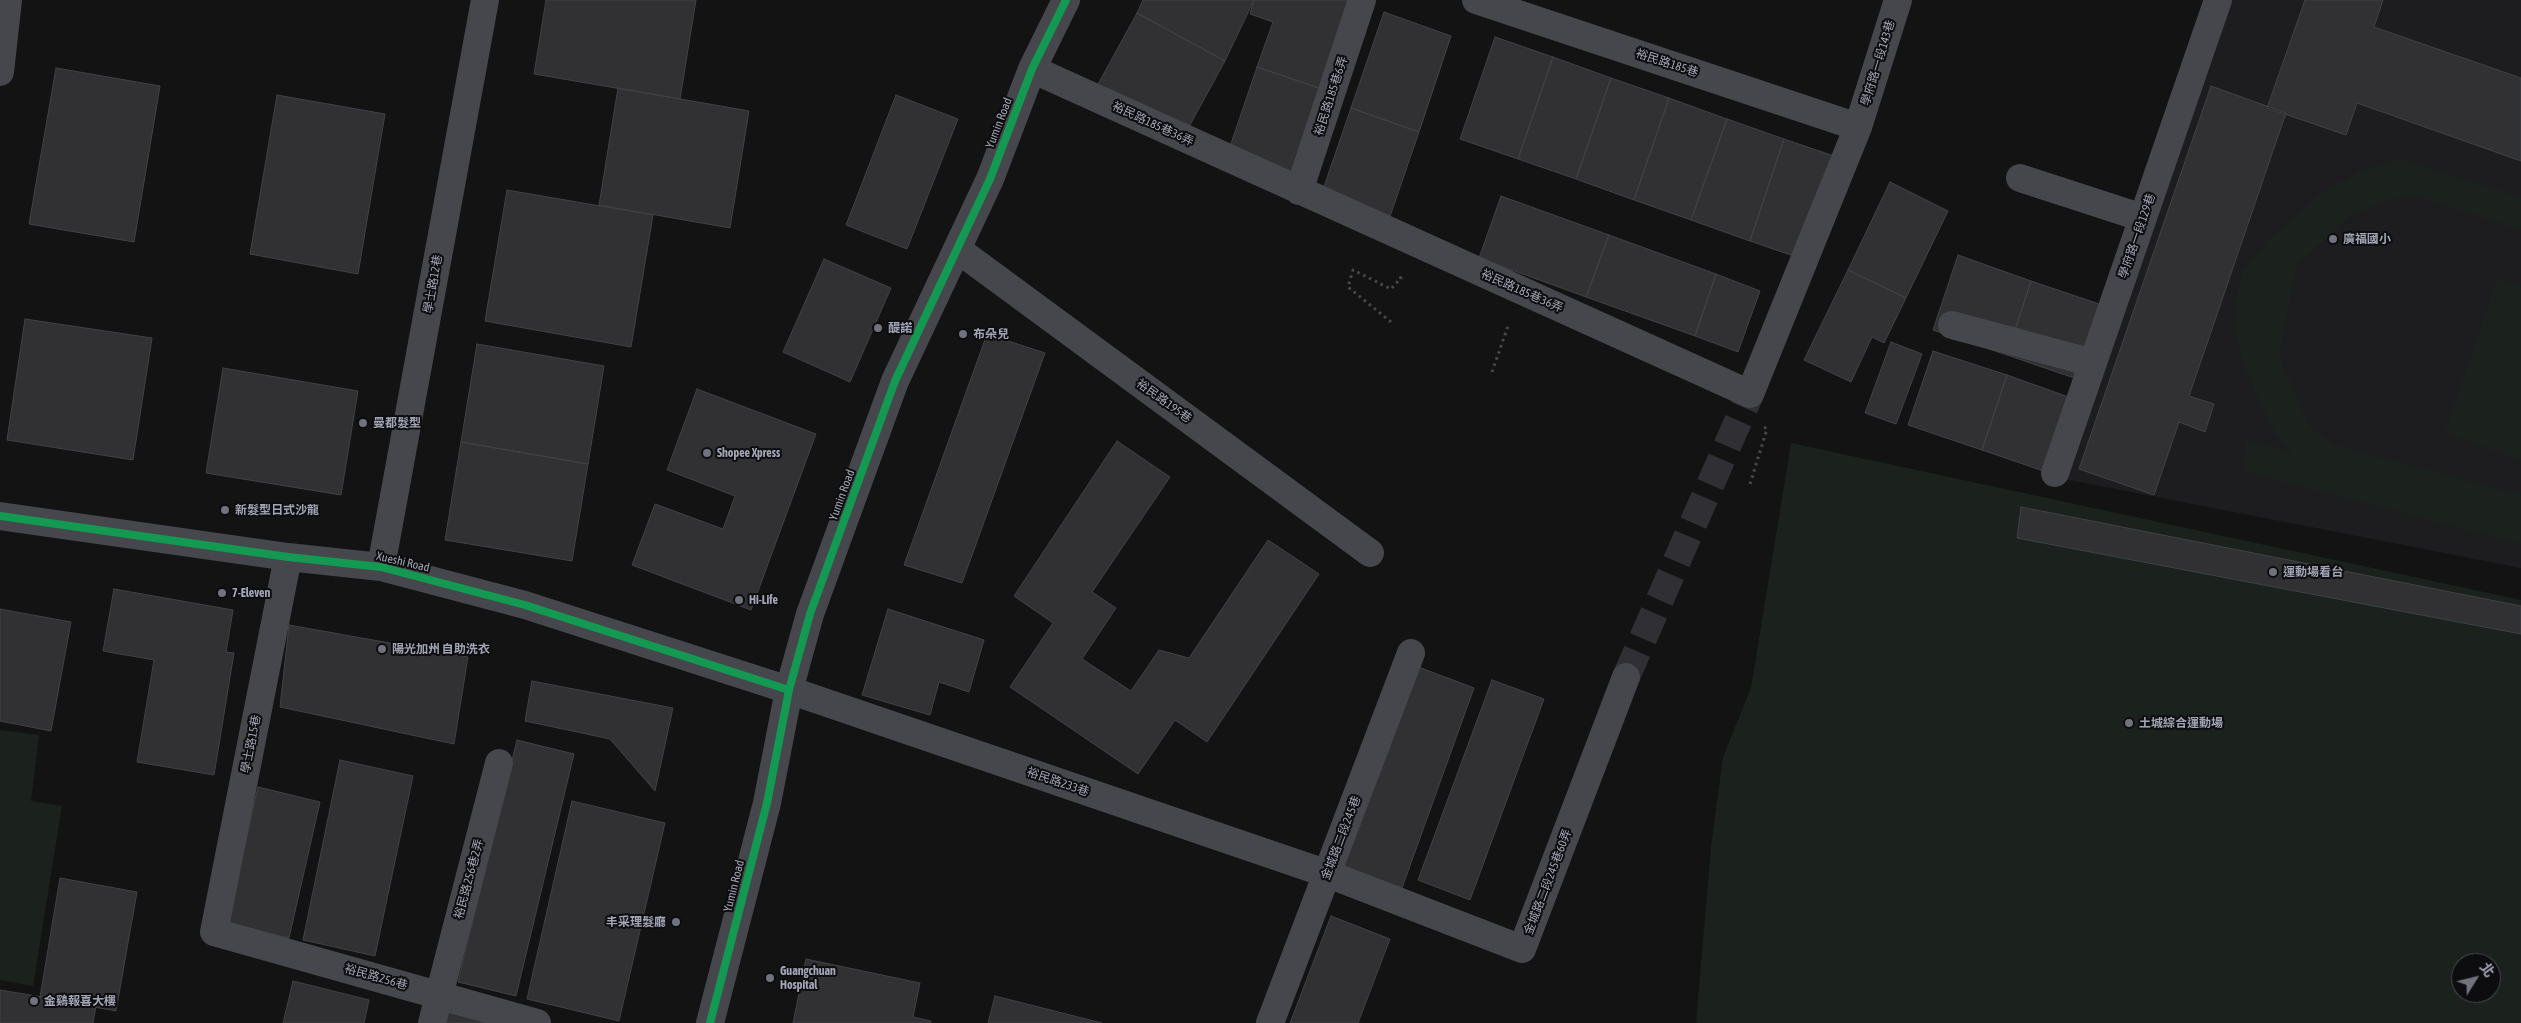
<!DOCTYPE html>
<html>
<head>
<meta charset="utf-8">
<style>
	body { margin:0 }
	#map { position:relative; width:2521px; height:1023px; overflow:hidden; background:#131313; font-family:"Asap Condensed","Noto Sans TC",sans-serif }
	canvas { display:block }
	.north { position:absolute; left:2451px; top:953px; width:50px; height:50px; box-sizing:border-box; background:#0d0d0f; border:1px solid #494a52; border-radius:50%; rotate:54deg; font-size:14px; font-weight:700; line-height:20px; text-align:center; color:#a2a5b6 }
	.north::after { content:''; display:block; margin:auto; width:18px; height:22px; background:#70727d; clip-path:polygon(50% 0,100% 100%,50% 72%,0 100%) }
</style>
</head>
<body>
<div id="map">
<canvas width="2521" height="1023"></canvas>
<div class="north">北</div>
</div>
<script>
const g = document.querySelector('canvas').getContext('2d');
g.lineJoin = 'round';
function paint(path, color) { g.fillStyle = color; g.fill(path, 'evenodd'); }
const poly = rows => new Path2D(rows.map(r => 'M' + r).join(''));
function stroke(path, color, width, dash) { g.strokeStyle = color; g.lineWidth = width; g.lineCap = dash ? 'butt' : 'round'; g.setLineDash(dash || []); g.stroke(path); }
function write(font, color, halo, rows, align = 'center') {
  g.font = font + ' "Asap Condensed","Noto Sans TC",sans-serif'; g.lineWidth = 4; g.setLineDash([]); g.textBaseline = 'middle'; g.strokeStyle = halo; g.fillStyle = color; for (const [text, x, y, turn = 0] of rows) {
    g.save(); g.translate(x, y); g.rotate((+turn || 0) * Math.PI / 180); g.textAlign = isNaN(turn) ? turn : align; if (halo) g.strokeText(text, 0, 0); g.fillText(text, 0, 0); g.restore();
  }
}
paint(poly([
	[2232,0,2521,0,2521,568,2059,478]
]), '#1d1d1f');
paint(poly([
	[2401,159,2521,197,2521,230,2415,195,2382,202,2348,217,2296,266,2279,357,2310,428,2334,445,2521,495,2521,544,2243,471,2246,440,2292,453,2275,432,2244,368,2235,329,2236,301,2243,272,2263,245,2324,191,2359,172],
	[2497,279,2521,287,2521,460,2445,433],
	[1791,443,2521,600,2521,1023,1696,1023,1711,847,1723,757,1751,688],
	[2461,963,2491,963,2491,993,2461,993],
	[0,730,39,735,31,801,62,806,33,986,0,980]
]), '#1b221d');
const building = poly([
	[546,0,696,0,680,99,534,74,546,0],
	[1143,0,1254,0,1225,61,1137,13,1143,0],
	[1254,0,1353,0,1322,89,1257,67,1273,22,1250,14,1254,0],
	[2305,0,2383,0,2374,27,2521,78,2521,161,2357,103,2346,135,2267,108,2305,0],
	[1384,12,1451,36,1419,132,1351,108,1384,12],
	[1137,13,1225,61,1179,145,1091,97,1137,13],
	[1495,37,1553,57,1518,159,1460,139,1495,37],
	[1553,57,1611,78,1576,179,1518,159,1553,57],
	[1257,67,1322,89,1290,183,1225,161,1257,67],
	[56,68,160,86,134,242,29,224,56,68],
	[1611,78,1669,98,1634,200,1576,179,1611,78],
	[2211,86,2286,113,2189,396,2214,404,2205,432,2179,422,2154,495,2079,469,2211,86],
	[618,88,749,111,730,228,599,205,618,88],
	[277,95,385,114,358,274,250,254,277,95],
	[896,95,958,119,907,249,846,225,896,95],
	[1669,98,1727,119,1691,220,1634,200,1669,98],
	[1351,108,1419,132,1386,228,1318,204,1351,108],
	[1727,119,1784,139,1750,241,1691,220,1727,119],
	[1784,139,1843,159,1808,261,1750,241,1784,139],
	[1890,182,1948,211,1906,298,1848,270,1890,182],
	[507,190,653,215,631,347,485,321,507,190],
	[1501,196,1609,235,1586,297,1479,258,1501,196],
	[1609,235,1716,274,1695,336,1586,297,1609,235],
	[1958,255,2031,281,2007,355,1933,330,1958,255],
	[824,259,891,288,850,382,783,352,824,259],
	[1848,270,1906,298,1884,343,1872,337,1851,382,1804,360,1848,270],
	[1716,274,1760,291,1738,352,1695,336,1716,274],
	[2031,281,2105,306,2080,380,2007,355,2031,281],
	[25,319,152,338,133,460,7,440,25,319],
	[987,334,1045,353,962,583,904,565,987,334],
	[1891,342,1922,354,1896,424,1865,413,1891,342],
	[477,344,604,366,588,464,461,442,477,344],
	[1933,351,2007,375,1982,450,1908,425,1933,351],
	[223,368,358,391,341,495,206,473,223,368],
	[2007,375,2080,401,2055,475,1982,450,2007,375],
	[697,389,816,434,751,610,632,565,655,504,723,529,735,496,667,470,697,389],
	[1117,441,1170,477,1092,592,1116,608,1082,659,1131,691,1159,650,1189,658,1268,540,1319,574,1207,742,1175,720,1138,774,1010,687,1053,623,1014,596,1117,441],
	[461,442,588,464,572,561,445,540,461,442],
	[2021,507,2521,606,2521,634,2017,538,2021,507],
	[114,589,233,610,226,652,234,653,214,775,137,762,154,660,103,651,114,589],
	[0,609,71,622,51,731,0,721,0,609],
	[888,609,984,640,969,692,939,682,930,715,862,695,888,609],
	[289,625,468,657,454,744,280,707,289,625],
	[1416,666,1474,688,1402,888,1342,866,1416,666],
	[1492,680,1544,699,1470,900,1418,880,1492,680],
	[532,681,673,708,655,791,610,739,525,721,532,681],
	[517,740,574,754,516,996,458,982,517,740],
	[340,760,413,776,375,956,303,940,340,760],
	[258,787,320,802,289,938,227,923,258,787],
	[572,801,665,823,619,1021,527,999,572,801],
	[60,878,137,892,116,1011,40,997,60,878],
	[1331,916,1390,939,1358,1023,1290,1023,1331,916],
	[806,959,920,983,913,1017,931,1021,931,1023,793,1023,806,959],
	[293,981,369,1000,364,1023,283,1023,293,981],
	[0,990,96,1006,93,1023,0,1023,0,990],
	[995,996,1102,1023,988,1023,995,996],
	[443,1011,492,1023,441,1023,443,1011]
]);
paint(building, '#313133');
stroke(building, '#414247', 1);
stroke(poly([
	[1626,677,1750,394]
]), '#303034', 28, [28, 14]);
stroke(poly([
	[1391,322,1348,287,1353,270,1391,289,1401,278,1399,277],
	[1492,372,1509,323],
	[1750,484,1767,429,1764,427]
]), '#48494d', 3, [2.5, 4]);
stroke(poly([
	[1476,0,1858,127],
	[1032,69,1750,394,1858,127,1898,0],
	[0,72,8,0],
	[2020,178,2143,218],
	[1299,191,1362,0],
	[957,249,1370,553],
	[1952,325,2093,363],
	[2055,473,2218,0],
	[0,516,288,557,381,567,525,605,789,690,1328,874,1522,949,1626,677],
	[288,557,214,932,537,1023],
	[381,567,485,0],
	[432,1023,499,763],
	[710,1023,767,803,789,690,810,614,895,381,990,179,1032,69,1066,0],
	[1270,1023,1411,653]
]), '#46474c', 28);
stroke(poly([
	[0,516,288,557,381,567,525,605,789,690],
	[710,1023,767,803,789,690,810,614,895,381,990,179,1032,69,1066,0]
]), '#139951', 8);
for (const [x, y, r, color] of [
	[2333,239,5,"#70727d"],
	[878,328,5,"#70727d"],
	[963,334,5,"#70727d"],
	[363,423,5,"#70727d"],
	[707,453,5,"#70727d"],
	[225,510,5,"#70727d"],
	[2273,572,5,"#70727d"],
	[222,593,5,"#70727d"],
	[739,600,5,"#70727d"],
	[382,649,5,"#70727d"],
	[2129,723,5,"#70727d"],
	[676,922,5,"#70727d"],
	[770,978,5,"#70727d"],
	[34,1001,5,"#70727d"]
]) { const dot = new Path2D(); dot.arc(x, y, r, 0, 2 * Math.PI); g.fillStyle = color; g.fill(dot); stroke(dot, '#0d0d0f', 2); }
write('12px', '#a2a5b6', '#0d0d0f', [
	["裕民路185巷",1667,63,18],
	["學府路一段143巷",1878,63,-73],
	["裕民路185巷6弄",1331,96,-72],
	["Yumin Road",999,123,-69],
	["裕民路185巷36弄",1153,124,25],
	["學府路一段129巷",2137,236,-71],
	["學士路12巷",433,284,-80],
	["裕民路185巷36弄",1522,291,24],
	["裕民路195巷",1164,401,36],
	["Yumin Road",842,495,-70],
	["Xueshi Road",403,562,13],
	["學士路15巷",251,744,-79],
	["裕民路233巷",1058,782,19],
	["金城路二段245巷",1341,838,-69],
	["裕民路256巷2弄",469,879,-75],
	["金城路二段245巷60弄",1548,882,-69],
	["Yumin Road",734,886,-76],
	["裕民路256巷",376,977,16]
]);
write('bold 12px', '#a2a5b6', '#0d0d0f', [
	["廣福國小",2343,239],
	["醍諾",888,328],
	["布朵兒",973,334],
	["曼都髮型",373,423],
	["Shopee Xpress",717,453],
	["新髮型日式沙龍",235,510],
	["運動場看台",2283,572],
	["7-Eleven",232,593],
	["Hi-Life",749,600],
	["陽光加州 自助洗衣",392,649],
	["土城綜合運動場",2139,723],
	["丰采理髮廳",666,922,"right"],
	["Guangchuan",780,971],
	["Hospital",780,985],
	["金鷄報喜大樓",44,1001]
], 'left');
</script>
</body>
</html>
